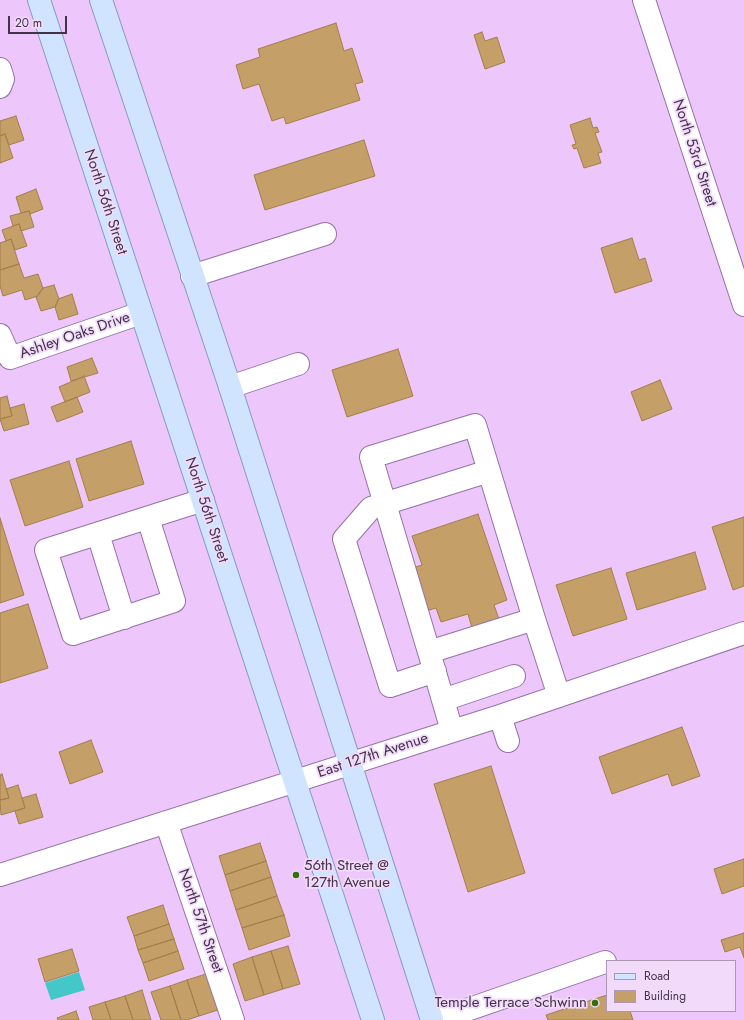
<!DOCTYPE html>
<html>
<head>
<meta charset="utf-8">
<style>
	body { margin:0 }
	#map { position:relative; width:744px; height:1020px; overflow:hidden; background:#edc6fc; font-family:Jost,sans-serif }
	canvas { display:block }
	.legend { position:absolute; left:606px; top:960px; width:130px; height:52px; box-sizing:border-box; background:#f2dafb; border:1px solid #ac97b4; margin:0; padding:5px 7px; list-style:none; font-size:12px; color:#433349 }
	.legend li { display:flex; align-items:center; gap:8px; height:20px }
	.legend b { width:20px; border:1px solid #ac97b4 }
	.scale { position:absolute; left:8px; top:16px; width:59px; height:18px; box-sizing:border-box; border:2px solid #433349; border-top:0; padding-left:5px; font-size:12px; line-height:14px; white-space:nowrap; color:#433349; -webkit-text-stroke:3px #f2dafb; paint-order:stroke }
</style>
</head>
<body>
<div id="map">
<canvas width="744" height="1020"></canvas>
<ul class="legend">
<li><b style="height:5px;background:#d0e3ff"></b>Road</li>
<li><b style="height:11px;background:#c49f68"></b>Building</li>
</ul>
<div class="scale">20 m</div>
</div>
<script>
const g = document.querySelector('canvas').getContext('2d');
g.lineJoin = 'round';
function paint(path, color) { g.fillStyle = color; g.fill(path, 'evenodd'); }
const poly = rows => new Path2D(rows.map(r => 'M' + r).join(''));
function stroke(path, color, width, dash) { g.strokeStyle = color; g.lineWidth = width; g.lineCap = dash ? 'butt' : 'round'; g.setLineDash(dash || []); g.stroke(path); }
function write(font, color, halo, rows, align = 'center') {
  g.font = font + ' Jost,sans-serif'; g.lineWidth = 3.5; g.setLineDash([]); g.textBaseline = 'middle'; g.strokeStyle = halo; g.fillStyle = color; for (const [text, x, y, turn = 0] of rows) {
    g.save(); g.translate(x, y); g.rotate((+turn || 0) * Math.PI / 180); g.textAlign = isNaN(turn) ? turn : align; if (halo) g.strokeText(text, 0, 0); g.fillText(text, 0, 0); g.restore();
  }
}
paint(poly([
	[79,972,85,990,51,1000,45,983]
]), '#44c7c9');
const building = poly([
	[336,23,344,51,352,48,363,82,355,84,360,100,286,124,284,117,272,121,259,84,243,89,236,65,260,57,258,49,336,23],
	[482,32,485,41,497,37,505,62,485,69,474,35,482,32],
	[16,116,24,140,9,145,5,134,0,136,0,121,16,116],
	[590,118,593,128,597,127,599,132,595,133,602,152,598,153,601,163,584,168,577,148,574,149,572,145,576,144,570,125,590,118],
	[5,134,13,158,0,163,0,136,5,134],
	[364,140,375,176,265,210,254,175,364,140],
	[36,189,43,209,30,214,29,211,21,213,16,197,36,189],
	[29,211,34,227,21,231,19,224,13,226,10,216,29,211],
	[19,224,27,246,15,250,11,239,6,241,2,230,19,224],
	[632,238,639,260,645,258,652,281,615,293,601,248,632,238],
	[11,239,19,264,0,270,0,243,11,239],
	[19,264,24,278,38,274,43,288,38,296,25,300,22,290,3,296,0,286,0,270,19,264],
	[54,285,59,299,55,307,41,311,36,297,43,288,54,285],
	[72,294,78,314,59,320,55,307,58,299,72,294],
	[398,349,413,396,347,417,332,370,398,349],
	[92,358,98,373,71,381,67,367,92,358],
	[84,376,90,392,65,402,59,387,84,376],
	[660,380,672,409,642,421,631,392,660,380],
	[7,396,12,416,0,419,0,398,7,396],
	[77,397,83,412,57,422,51,407,77,397],
	[24,404,29,424,4,431,0,419,12,416,10,408,24,404],
	[131,441,144,484,89,501,76,459,131,441],
	[69,461,83,507,25,526,10,480,69,461],
	[478,514,507,600,494,605,499,619,472,628,468,614,441,622,436,608,423,612,409,569,422,565,412,536,478,514],
	[744,517,744,586,733,590,712,527,744,517],
	[0,518,24,595,0,603,0,518],
	[695,552,706,589,637,610,626,573,695,552],
	[611,568,627,619,573,636,556,585,611,568],
	[28,604,48,668,0,683,0,613,28,604],
	[682,727,700,776,672,786,668,774,612,794,599,757,682,727],
	[91,740,103,772,70,784,59,752,91,740],
	[491,766,525,873,468,892,434,784,491,766],
	[2,774,9,798,0,800,0,775,2,774],
	[18,785,25,808,1,815,0,800,9,798,6,789,18,785],
	[36,794,43,817,19,824,15,811,25,808,22,798,36,794],
	[260,843,266,861,225,875,219,856,260,843],
	[744,859,744,886,722,894,714,869,744,859],
	[266,861,271,877,230,891,225,875,266,861],
	[271,877,277,896,236,910,230,891,271,877],
	[277,896,284,915,242,928,236,910,277,896],
	[163,905,169,924,134,936,127,917,163,905],
	[284,915,290,936,249,950,242,928,284,915],
	[169,924,174,939,138,950,134,936,169,924],
	[744,933,744,958,740,947,725,952,721,940,744,933],
	[174,939,178,951,143,963,138,950,174,939],
	[288,946,300,984,283,989,271,951,288,946],
	[72,949,79,971,45,982,38,959,72,949],
	[178,951,184,969,149,981,143,963,178,951],
	[271,951,283,989,264,995,252,957,271,951],
	[252,957,264,995,245,1001,233,964,252,957],
	[206,974,218,1010,199,1016,187,980,206,974],
	[187,980,199,1016,187,1020,181,1020,170,986,187,980],
	[170,986,181,1020,161,1020,151,992,170,986],
	[142,990,151,1020,133,1020,125,996,142,990],
	[607,995,607,1011,630,1011,633,1020,548,1020,546,1015,607,995],
	[125,996,133,1020,111,1020,105,1002,125,996],
	[105,1002,111,1020,93,1020,89,1007,105,1002],
	[76,1011,79,1020,58,1020,57,1018,76,1011]
]);
paint(building, '#c49f68');
stroke(building, '#a37f49', 1);
const minor = poly([
	[644,0,744,305],
	[0,69,3,79,0,87],
	[192,276,325,234],
	[0,335,10,358,141,313],
	[230,387,298,364],
	[148,518,174,601,73,634,46,550,203,500],
	[98,534,124,618],
	[429,652,371,457,475,425,534,619],
	[435,671,390,686,344,539,371,508,489,471],
	[443,700,514,676],
	[500,716,508,741],
	[452,731,429,652,534,619,559,696],
	[166,822,233,1020],
	[0,875,500,716,744,633],
	[438,1020,605,962]
]);
const major = poly([
	[39,0,373,1020],
	[101,0,230,387,432,1020]
]);
stroke(minor, '#9672a4', 24);
stroke(major, '#8a9abf', 24);
stroke(minor, '#fff', 22);
stroke(major, '#d0e3ff', 22);
for (const [x, y, r, color] of [
	[296,875,4,"#337105"],
	[595,1003,4,"#337105"]
]) { const dot = new Path2D(); dot.arc(x, y, r, 0, 2 * Math.PI); g.fillStyle = color; g.fill(dot); stroke(dot, '#f2dafb', 1.5); }
write('15px', '#433349', '#f2dafb', [
	["North 53rd Street",694,153,72],
	["North 56th Street",105,202,72],
	["Ashley Oaks Drive",75,336,-19],
	["North 56th Street",206,510,72],
	["East 127th Avenue",373,756,-18],
	["North 57th Street",200,921,71]
]);
write('15px', '#433349', '#f2dafb', [
	["56th Street @",304,866],
	["127th Avenue",304,883],
	["Temple Terrace Schwinn",587,1003,"right"]
], 'left');
</script>
</body>
</html>
